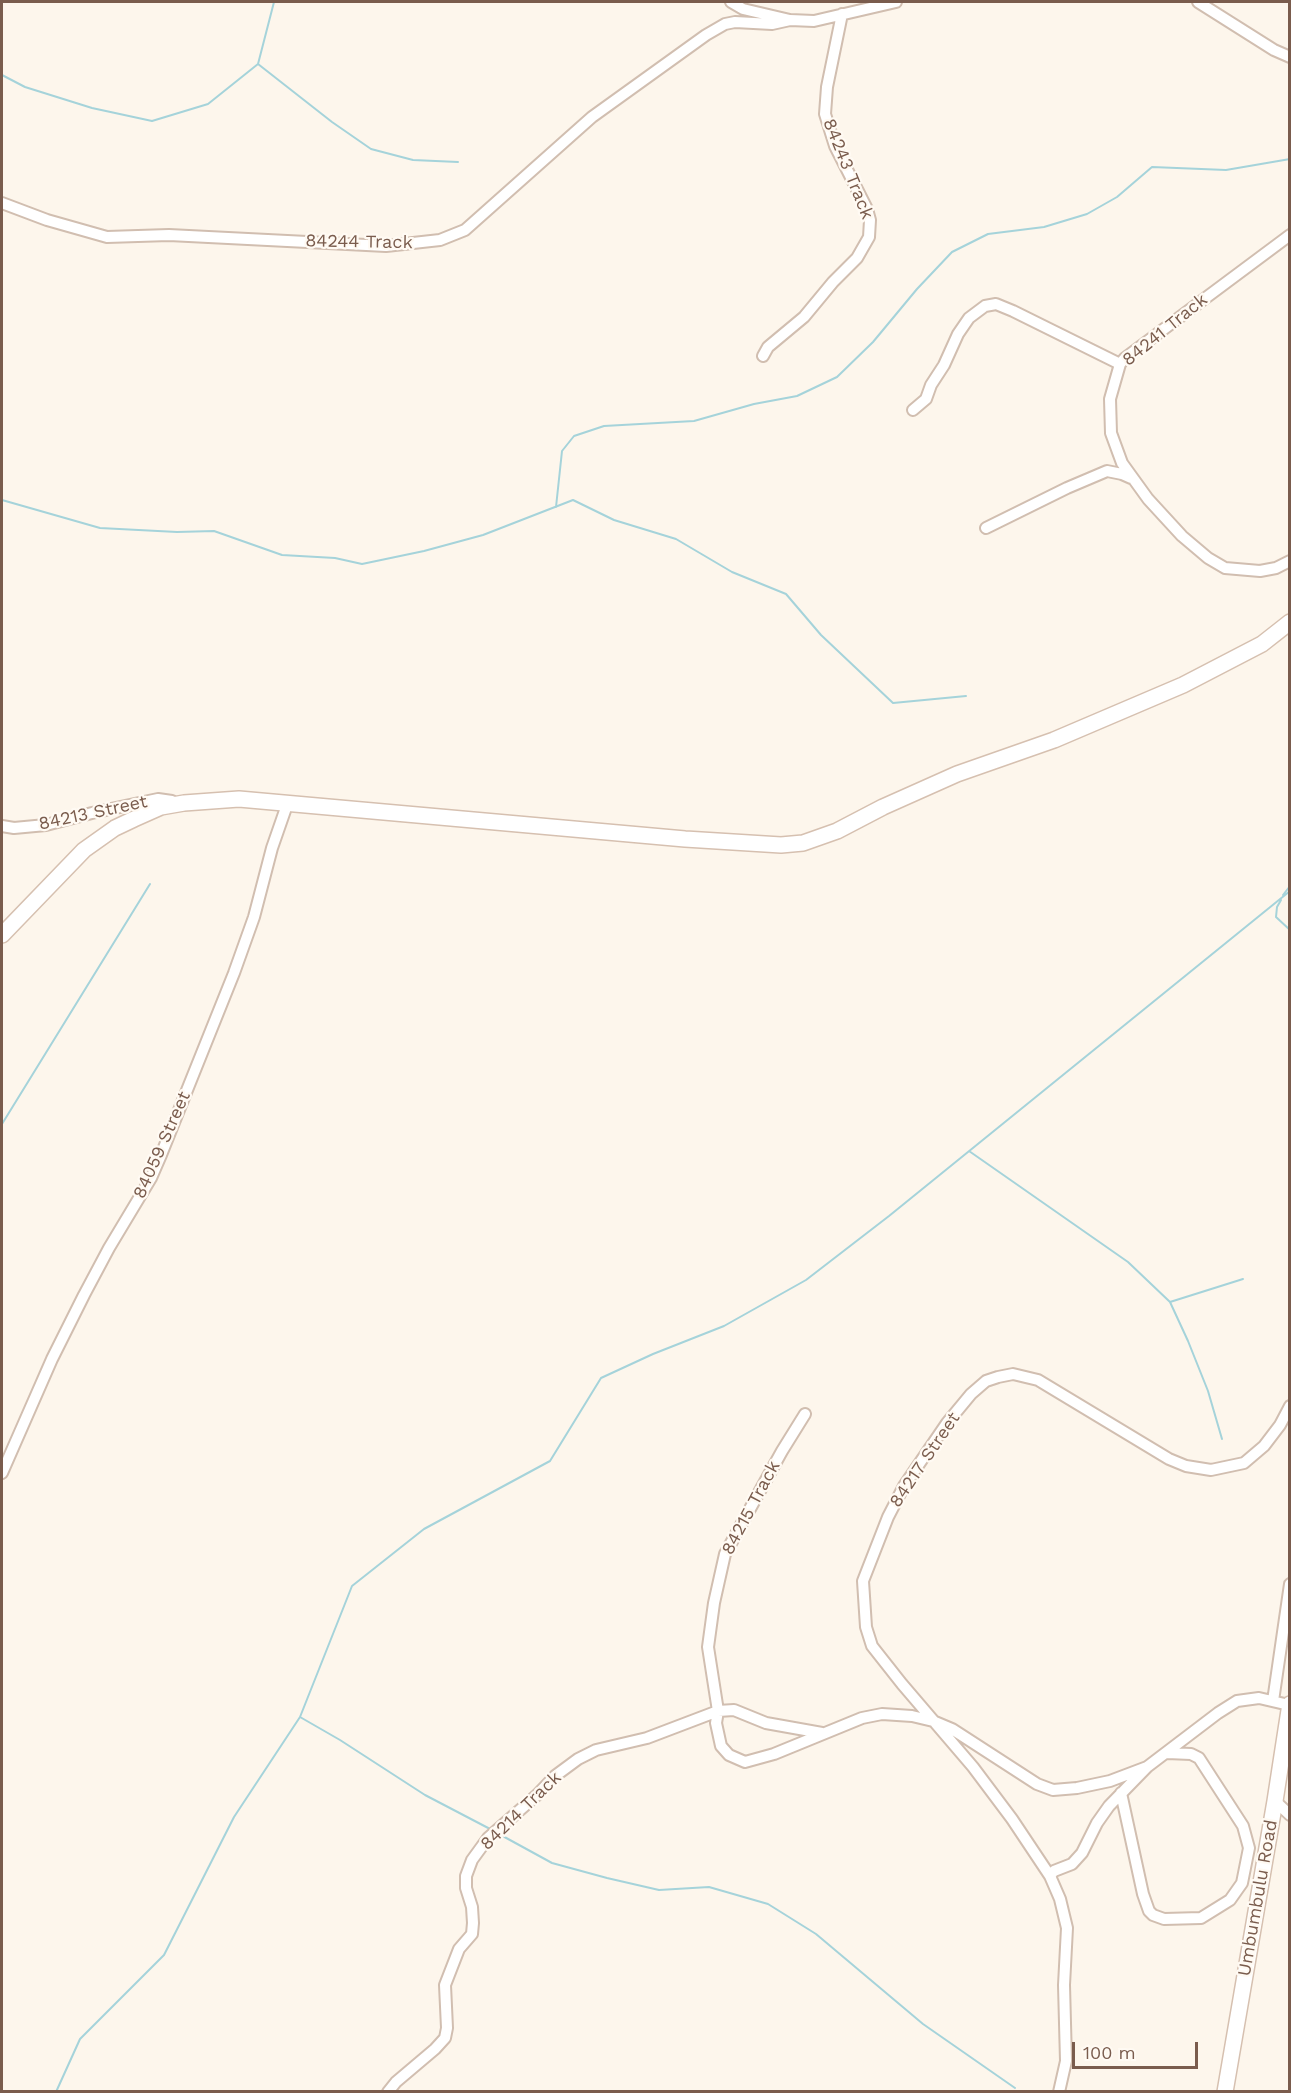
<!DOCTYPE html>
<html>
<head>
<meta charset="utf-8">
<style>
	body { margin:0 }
	#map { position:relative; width:1291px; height:2093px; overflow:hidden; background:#fdf6ec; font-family:"Work Sans",sans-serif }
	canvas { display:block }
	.frame { position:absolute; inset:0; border:3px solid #7a5c4d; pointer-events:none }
	.scale { position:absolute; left:1072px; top:2042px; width:126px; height:27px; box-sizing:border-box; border:3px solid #7a5c4d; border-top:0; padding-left:8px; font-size:18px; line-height:21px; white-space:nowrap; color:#7a5c4d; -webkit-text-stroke:4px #fffaf3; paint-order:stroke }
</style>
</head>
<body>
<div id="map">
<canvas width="1291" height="2093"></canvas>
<div class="frame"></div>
<div class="scale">100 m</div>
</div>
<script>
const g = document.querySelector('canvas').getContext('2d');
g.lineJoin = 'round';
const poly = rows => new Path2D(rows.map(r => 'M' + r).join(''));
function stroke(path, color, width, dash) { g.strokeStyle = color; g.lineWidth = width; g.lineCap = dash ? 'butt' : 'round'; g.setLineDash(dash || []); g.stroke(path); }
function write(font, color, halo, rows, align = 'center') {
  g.font = font + ' "Work Sans",sans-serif'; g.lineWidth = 4.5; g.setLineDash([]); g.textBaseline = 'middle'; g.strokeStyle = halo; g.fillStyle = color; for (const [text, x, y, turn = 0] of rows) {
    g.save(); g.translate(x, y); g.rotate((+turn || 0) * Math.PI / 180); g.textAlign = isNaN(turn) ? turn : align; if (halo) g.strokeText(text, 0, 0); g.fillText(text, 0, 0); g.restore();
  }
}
stroke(poly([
	[258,64,332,122,371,149,413,160,458,162],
	[2,75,25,87,92,108,152,121,208,104,258,64,274,2],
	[2,500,100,528,177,532,214,531,282,555,335,558,362,564,424,551,483,535,573,500,614,520,676,539,732,572,786,594,821,635,893,703,966,696],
	[556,507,562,451,574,436,604,426,694,421,754,404,797,396,837,377,873,342,917,289,952,252,988,234,1044,227,1087,214,1117,197,1152,167,1226,170,1290,159],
	[1283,895,1290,886],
	[1281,900,1277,907,1276,917,1290,930],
	[2,1124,150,884],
	[969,1151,1128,1262,1170,1302,1188,1341,1208,1391,1222,1439],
	[1170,1302,1243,1279],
	[300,1717,340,1740,425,1795,492,1830],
	[499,1834,552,1863,607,1878,659,1890,709,1887,768,1904,816,1934,923,2024,1015,2088],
	[56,2092,80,2039,164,1955,234,1817,300,1717,352,1586,424,1529,550,1461,601,1378,653,1354,724,1326,806,1280,889,1216,1290,891]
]), '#a5d3da', 2);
const street = poly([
	[731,2,743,9,790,20,814,21,896,2],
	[1198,2,1274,50,1290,57],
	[2,203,47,220,107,237,169,235,386,246,440,240,465,230,592,117,706,35,725,24,735,22,772,24,790,20],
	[1290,235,1125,358,1120,364,1110,399,1111,433,1122,463,1148,499,1182,536,1208,558,1225,568,1260,571,1276,568,1290,561],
	[763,356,768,347,804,317,833,282,857,258,869,237,870,220,867,209,835,146,825,114,827,87,842,14],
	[913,410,926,399,931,385,944,365,958,334,969,318,985,306,996,304,1013,311,1120,364],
	[986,528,1067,488,1107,471,1122,474,1131,478],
	[2,826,14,828,46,825,92,813,158,799,172,801],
	[805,1414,782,1451,725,1554,714,1603,708,1647,718,1711,716,1723,721,1746,729,1755,745,1762,774,1754,862,1718,882,1714,912,1716,933,1721,952,1729,1037,1784,1053,1790,1077,1788,1110,1781,1147,1767],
	[2,1473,52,1359,84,1295,109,1248,151,1178,161,1155,234,973,254,917,272,848,288,802],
	[1273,1701,1290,1584],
	[1121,1793,1143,1894,1149,1911,1153,1915,1164,1919,1201,1918,1230,1900,1242,1883,1249,1848,1243,1826,1199,1758,1191,1754,1167,1753],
	[1275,1801,1290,1815],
	[1050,1876,1012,1819,973,1767,902,1684,872,1646,866,1627,863,1581,888,1517,904,1486,947,1423,971,1394,986,1381,998,1377,1013,1374,1038,1380,1169,1459,1186,1466,1211,1470,1244,1463,1264,1446,1280,1425,1290,1406],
	[388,2092,396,2082,435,2049,445,2038,447,2028,445,1985,459,1949,472,1934,473,1923,472,1907,466,1888,466,1876,472,1860,488,1838,537,1795,555,1776,578,1759,596,1750,647,1738,718,1711,734,1710,766,1723,822,1733],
	[1059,2092,1066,2061,1064,1985,1067,1928,1060,1899,1050,1876,1054,1871,1072,1864,1082,1853,1097,1823,1109,1806,1147,1767,1218,1713,1237,1701,1259,1698,1289,1705]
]);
const secondary = poly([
	[2,935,84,850,115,828,134,819,161,807,184,803,239,799,685,839,781,845,803,843,837,831,883,807,957,774,1054,740,1183,685,1262,644,1290,622],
	[1225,2092,1275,1801,1290,1704]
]);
stroke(street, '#d1beb0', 14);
stroke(secondary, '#d6c0b0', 18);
stroke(street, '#fff', 10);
stroke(secondary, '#fff', 15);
write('18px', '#7a5c4d', '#fffaf3', [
	["84243 Track",848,169,68],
	["84244 Track",359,242,1],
	["84241 Track",1165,330,-39],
	["84213 Street",93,813,-12],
	["84059 Street",162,1145,-66],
	["84217 Street",925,1460,-56],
	["84215 Track",751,1508,-62],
	["84214 Track",521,1811,-44],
	["Umbumbulu Road",1258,1898,-80]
]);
</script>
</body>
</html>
